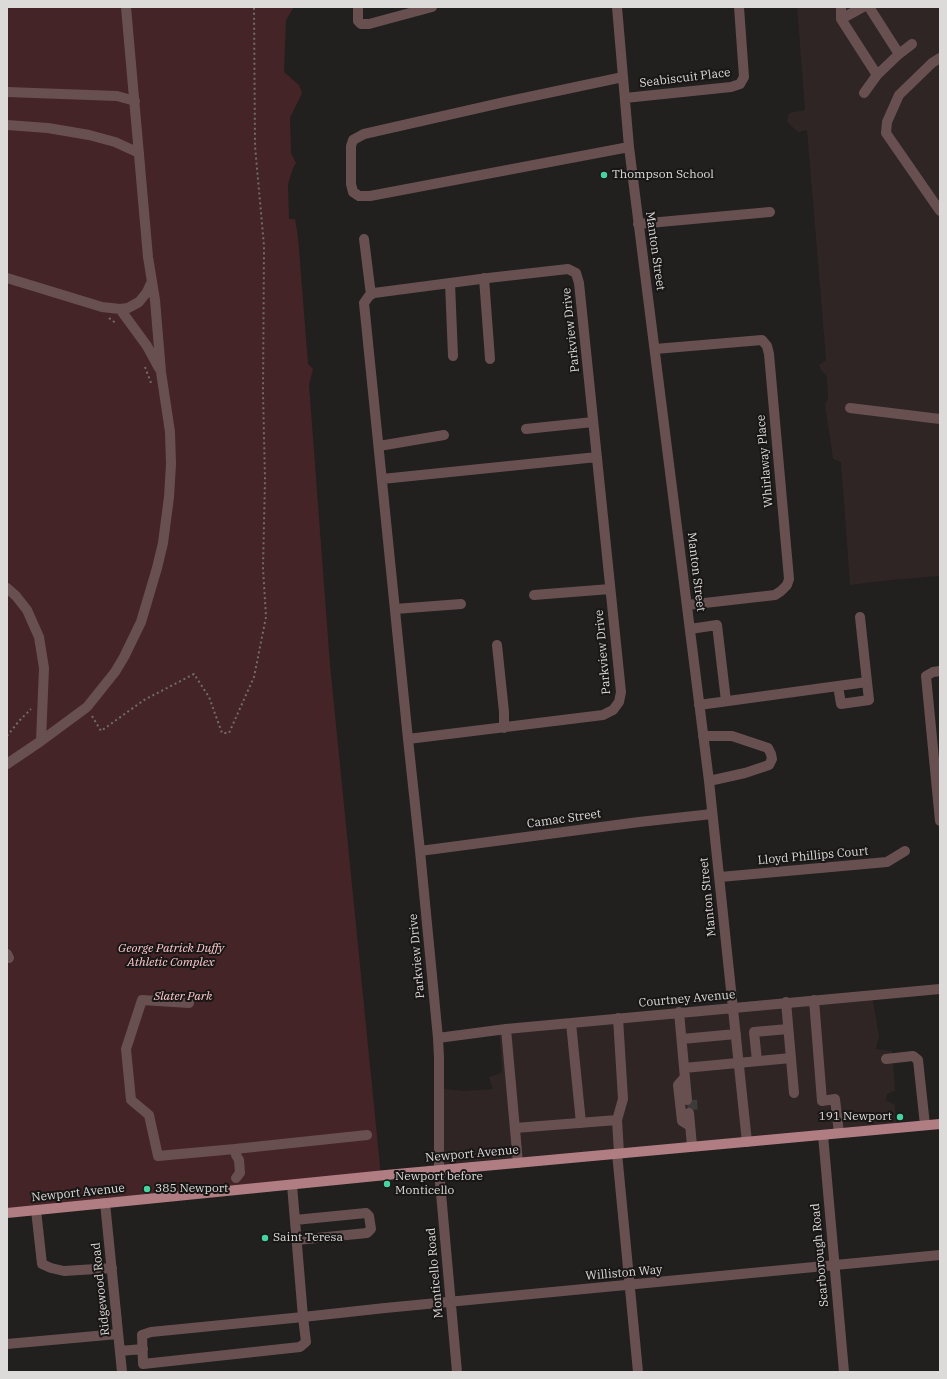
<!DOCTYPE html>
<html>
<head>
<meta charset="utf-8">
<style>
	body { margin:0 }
	#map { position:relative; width:947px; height:1379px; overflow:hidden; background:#221f1f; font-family:"IBM Plex Serif",serif }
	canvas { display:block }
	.frame { position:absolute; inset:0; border:8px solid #dddada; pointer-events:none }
</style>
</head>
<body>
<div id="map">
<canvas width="947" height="1379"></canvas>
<div class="frame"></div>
</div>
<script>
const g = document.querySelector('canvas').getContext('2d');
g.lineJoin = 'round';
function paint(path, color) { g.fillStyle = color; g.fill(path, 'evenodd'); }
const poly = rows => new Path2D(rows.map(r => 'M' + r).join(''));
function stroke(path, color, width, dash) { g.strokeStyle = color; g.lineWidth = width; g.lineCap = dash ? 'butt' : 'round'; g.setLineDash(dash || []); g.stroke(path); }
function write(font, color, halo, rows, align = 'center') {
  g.font = font + ' "IBM Plex Serif",serif'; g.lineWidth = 4; g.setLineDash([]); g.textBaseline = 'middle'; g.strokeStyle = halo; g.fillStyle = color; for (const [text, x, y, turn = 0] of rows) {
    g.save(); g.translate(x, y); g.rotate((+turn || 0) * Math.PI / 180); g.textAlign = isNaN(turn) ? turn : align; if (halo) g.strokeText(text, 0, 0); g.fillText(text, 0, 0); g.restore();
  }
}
paint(poly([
	[797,7,940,7,940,576,891,580,850,585,841,462,833,459,825,404,828,399,827,376,821,370,819,365,826,360,807,130,798,132,787,122,789,113,805,110],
	[872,994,879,1036,876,1049,892,1051,895,1091,887,1094,886,1100,895,1105,896,1127,443,1169,444,1089,464,1091,493,1089,489,1077,501,1073,502,1068,499,1031]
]), '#2f2525');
paint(poly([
	[7,7,294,7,286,20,284,72,299,85,302,93,290,118,291,153,296,163,293,168,288,184,289,219,295,219,298,237,308,364,313,369,309,385,330,665,381,1176,7,1210]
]), '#452427');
stroke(poly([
	[692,1100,693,1113]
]), '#3e3b3b', 10, [10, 5]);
stroke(poly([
	[109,318,117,324],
	[145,367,151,383],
	[92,716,101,731,144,700,194,674,209,697,222,733,229,733,254,677,266,617,263,568,265,479,263,393,264,246,255,146,254,7],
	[7,736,19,721,31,709]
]), '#706d6d', 2, [2, 3]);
stroke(poly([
	[358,7,358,21,361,24,369,24,432,7],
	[617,7,629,147,709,781,747,1142],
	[841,7,841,19,877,75,899,54,912,44],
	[869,7,899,54],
	[841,19,863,7],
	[940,58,932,63,899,95,887,122,886,133,940,211],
	[623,77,505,102,364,134,353,140,351,146,351,184,353,192,359,196,370,196,629,147],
	[7,92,117,96,135,101],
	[864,93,877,75],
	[625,98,731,87,740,84,744,77,739,7],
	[7,125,48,128,89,135,115,142,139,153],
	[638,224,770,212],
	[364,239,371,295],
	[7,278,102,307,120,309,128,308,139,302,147,292,152,281],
	[484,278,490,359],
	[450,283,453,356],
	[120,309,147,346,159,368],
	[655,349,762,340,767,346,769,354,789,579,787,585,781,591,775,595,687,605],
	[850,408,940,419],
	[526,429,593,422],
	[379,446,444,435],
	[382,479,597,457],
	[7,588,16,596,27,610,39,637,44,668,41,741],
	[534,595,610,589],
	[395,609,461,604],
	[690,629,717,625,726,701],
	[497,645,504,712,504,728],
	[940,671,933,672,926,676,940,821],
	[838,686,841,704,869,700,867,682],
	[699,705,867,682,860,617],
	[703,736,732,736,768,748,771,754,772,759,769,765,745,773,709,781],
	[408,739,603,715,613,710,619,702,621,692,579,283,576,273,568,269,488,278,374,293,369,296,364,303,408,739,420,851,438,1038,439,1058,439,1171,457,1372],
	[7,764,41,741,87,707,115,672,124,657,141,622,157,568,163,543,169,497,171,464,170,432,161,372,155,300,148,257,126,7],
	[420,851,639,822,712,814],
	[720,877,887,862,905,851],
	[7,954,9,958],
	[814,1000,822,1101,835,1099,839,1133],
	[786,1002,794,1093],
	[189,1003,142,1000,126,1049,131,1100,149,1115,158,1156,235,1149],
	[679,1012,687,1100],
	[618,1018,623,1099,617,1120,619,1153],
	[571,1023,581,1123],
	[506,1029,518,1163],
	[438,1038,506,1029,940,989],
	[682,1039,736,1034],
	[886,1059,913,1056,918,1060,925,1125],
	[757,1061,754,1032,788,1029],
	[684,1068,791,1058],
	[685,1077,678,1085,682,1121,690,1126],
	[689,1113,692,1146],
	[515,1128,617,1120],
	[823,1135,844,1372],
	[617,1153,638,1372],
	[236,1178,240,1173,239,1160,236,1155,235,1149,367,1135],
	[292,1185,303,1317,306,1342,300,1347,143,1364,142,1335,151,1332,303,1317,385,1308,940,1255],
	[105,1203,122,1372],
	[36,1210,42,1264,51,1268,64,1271,112,1268],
	[295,1220,366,1213,369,1216,371,1229,367,1233,297,1240],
	[7,1344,118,1334],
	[120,1351,143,1349]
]), '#685051', 10);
stroke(poly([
	[7,1213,386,1175,940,1124]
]), '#b07e82', 10);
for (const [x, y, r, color] of [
	[604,175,4,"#45d49f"],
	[900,1117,4,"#45d49f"],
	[387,1184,4,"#45d49f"],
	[147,1189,4,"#45d49f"],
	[265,1238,4,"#45d49f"]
]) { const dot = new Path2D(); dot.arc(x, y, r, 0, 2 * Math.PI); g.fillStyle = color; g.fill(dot); stroke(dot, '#191616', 1.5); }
write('12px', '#dddada', '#191616', [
	["Seabiscuit Place",685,78,-7],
	["Manton Street",655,251,82],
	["Parkview Drive",571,330,-96],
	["Whirlaway Place",765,461,-95],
	["Manton Street",696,572,83],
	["Parkview Drive",603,652,-95],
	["Camac Street",564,819,-8],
	["Lloyd Phillips Court",813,856,-5],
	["Manton Street",708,897,-96],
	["Parkview Drive",417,956,-95],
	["Courtney Avenue",687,999,-5],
	["Newport Avenue",472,1154,-5],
	["Newport Avenue",78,1193,-6],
	["Scarborough Road",820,1255,-95],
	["Monticello Road",435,1273,-95],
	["Williston Way",624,1273,-5],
	["Ridgewood Road",101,1289,-96]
]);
write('12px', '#dddada', '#191616', [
	["Thompson School",612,175],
	["191 Newport",892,1117,"right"],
	["Newport before",395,1177],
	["Monticello",395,1191],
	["385 Newport",155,1189],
	["Saint Teresa",273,1238]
], 'left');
write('italic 12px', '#ffc9cc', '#191616', [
	["George Patrick Duffy",171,949],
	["Athletic Complex",171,963],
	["Slater Park",183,997]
]);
</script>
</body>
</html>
